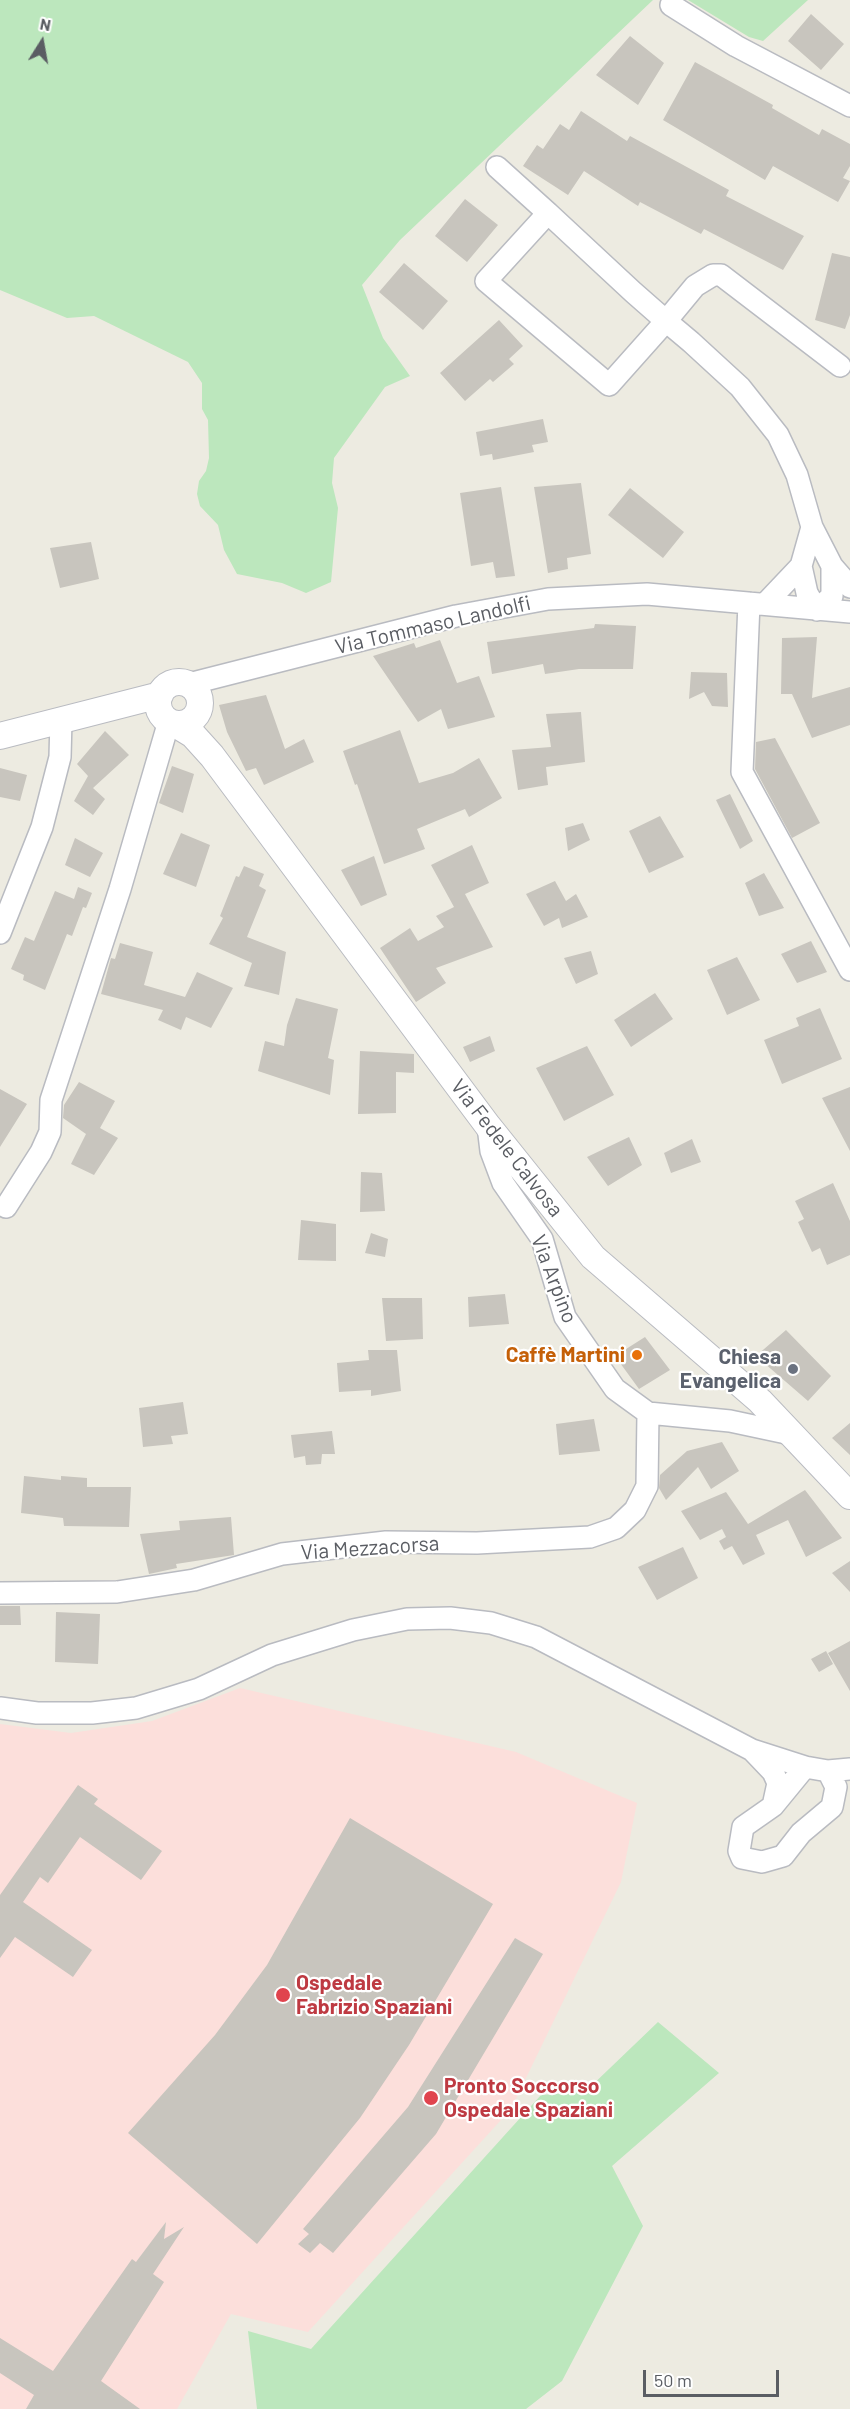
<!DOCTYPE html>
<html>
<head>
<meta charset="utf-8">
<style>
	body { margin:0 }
	#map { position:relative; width:850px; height:2409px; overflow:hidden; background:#edebe1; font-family:Barlow,sans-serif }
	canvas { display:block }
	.north { position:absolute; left:12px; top:12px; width:60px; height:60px; -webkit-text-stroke:4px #fff; paint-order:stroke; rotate:11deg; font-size:16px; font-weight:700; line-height:24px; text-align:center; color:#5a5d63 }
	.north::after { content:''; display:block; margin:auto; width:21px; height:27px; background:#5a5d63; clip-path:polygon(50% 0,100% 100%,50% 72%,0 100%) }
	.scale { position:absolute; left:643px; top:2370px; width:136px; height:27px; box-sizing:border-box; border:3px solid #5a5d63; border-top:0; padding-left:8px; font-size:18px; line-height:21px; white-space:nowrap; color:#5a5d63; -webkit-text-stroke:4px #fff; paint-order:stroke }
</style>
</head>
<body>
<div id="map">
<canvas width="850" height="2409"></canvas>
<div class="north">N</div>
<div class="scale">50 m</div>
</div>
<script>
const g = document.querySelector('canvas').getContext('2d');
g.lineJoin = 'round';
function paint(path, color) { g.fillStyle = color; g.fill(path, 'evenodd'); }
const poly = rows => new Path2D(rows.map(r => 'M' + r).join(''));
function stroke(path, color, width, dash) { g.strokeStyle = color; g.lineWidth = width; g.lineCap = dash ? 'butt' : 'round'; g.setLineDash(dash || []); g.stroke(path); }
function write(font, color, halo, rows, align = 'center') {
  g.font = font + ' Barlow,sans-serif'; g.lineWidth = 4.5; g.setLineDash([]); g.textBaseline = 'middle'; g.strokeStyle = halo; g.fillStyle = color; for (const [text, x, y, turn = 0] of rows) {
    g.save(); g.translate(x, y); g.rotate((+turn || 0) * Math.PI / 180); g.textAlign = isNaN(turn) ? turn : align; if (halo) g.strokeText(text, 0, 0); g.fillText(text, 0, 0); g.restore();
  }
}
paint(poly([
	[240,1688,516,1752,637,1803,621,1882,511,2109,308,2332,231,2314,177,2409,0,2409,0,1724,71,1733,152,1721]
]), '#fcdfdb');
paint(poly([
	[0,0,653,0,400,240,362,285,383,338,410,376,385,387,334,458,332,483,338,508,331,582,306,593,282,583,237,574,224,550,218,525,200,506,197,494,199,481,206,471,209,458,208,420,202,409,202,383,188,362,94,316,67,318,0,290],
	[688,0,808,0,763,41,749,37],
	[658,2022,719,2073,612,2166,643,2226,562,2381,526,2409,257,2409,248,2331,311,2349,541,2095,585,2092]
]), '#bce7bd');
paint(poly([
	[811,14,844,44,821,70,788,41],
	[630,36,664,63,638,105,596,75],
	[695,62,773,105,772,108,819,135,822,129,850,144,850,166,843,178,850,181,838,202,773,166,765,180,663,120],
	[581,111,627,141,630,136,729,190,726,196,804,236,783,270,704,229,701,234,640,202,638,206,584,171,568,195,523,166,537,145,543,149,560,124,569,130],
	[465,199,498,225,467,262,435,236],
	[832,253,850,257,850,315,845,329,815,320],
	[404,263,448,301,423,330,379,292],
	[499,320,523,346,509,359,514,364,493,382,490,379,465,401,440,373],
	[543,419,548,442,532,445,534,452,493,460,492,454,480,456,476,432],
	[581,483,591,554,567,558,568,569,548,573,534,487],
	[501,487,515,576,496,578,493,562,471,566,460,493],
	[630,488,684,532,663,558,608,515],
	[91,542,99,579,60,588,50,548],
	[595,624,636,626,633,669,579,669,545,674,543,664,492,674,487,642,594,628],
	[817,637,812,698,850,687,850,725,812,738,792,694,781,694,782,638],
	[440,640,457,683,479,676,495,717,448,729,441,709,418,722,373,656,414,643,416,648],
	[691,672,727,673,728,707,712,706,704,692,689,699],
	[266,695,285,749,304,739,314,762,264,785,256,768,246,771,227,732,219,705],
	[581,712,585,762,546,767,548,785,518,790,512,750,551,747,546,714],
	[400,730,419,783,453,773,479,758,502,798,469,817,465,809,417,829,425,849,384,864,357,784,355,785,343,751],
	[105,731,129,755,93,788,105,799,93,815,74,801,88,776,77,764],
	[775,738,820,823,792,838,755,769,756,742],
	[172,766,194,774,183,813,159,803],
	[0,768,27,775,20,801,0,797],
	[730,794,753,841,740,849,716,800],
	[660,816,684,857,649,873,629,831],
	[583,823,590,840,568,851,565,828],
	[181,833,210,845,196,887,163,874],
	[75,838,103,853,90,877,65,865],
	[472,845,489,883,465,894,493,947,436,968,446,983,416,1002,380,948,410,928,418,941,444,927,436,916,454,907,431,865],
	[374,856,387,895,361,906,341,870],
	[244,866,264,874,259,886,266,890,247,937,286,952,279,995,244,986,252,963,209,944,223,918,220,916,236,876,239,877],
	[764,873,784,908,759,916,745,883],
	[555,881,566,901,576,894,588,917,562,928,559,918,544,926,526,894],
	[78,887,92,893,86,908,83,907,72,936,67,934,45,990,23,980,24,975,11,969,25,937,34,941,55,891,74,899],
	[811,941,827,972,797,983,781,954],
	[120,943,153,952,144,985,185,997,197,972,233,988,211,1028,186,1017,181,1030,158,1020,163,1010,101,994,111,958,115,959],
	[591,951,598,974,576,984,564,958],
	[737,957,760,1000,727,1015,707,970],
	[655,993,673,1019,631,1047,614,1020],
	[296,998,338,1009,328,1058,334,1060,330,1095,258,1071,265,1041,284,1046,287,1025],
	[820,1008,842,1059,782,1084,764,1040,799,1026,796,1018],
	[490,1036,495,1051,470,1062,463,1047],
	[587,1046,614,1095,564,1121,536,1068],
	[360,1051,414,1054,414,1073,396,1072,396,1113,358,1114],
	[79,1082,115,1101,100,1128,118,1138,94,1175,71,1164,86,1134,63,1118,64,1105],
	[850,1087,850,1151,822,1098],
	[0,1089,27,1104,0,1147],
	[629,1137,642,1165,608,1186,587,1157],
	[692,1139,701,1162,671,1173,664,1153],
	[361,1172,382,1173,385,1211,360,1212],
	[833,1183,850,1221,850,1255,827,1265,820,1248,812,1252,798,1222,804,1219,795,1201],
	[301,1220,336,1224,336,1261,298,1260],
	[371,1233,388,1239,385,1257,365,1253],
	[505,1294,509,1324,469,1327,468,1297],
	[382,1298,422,1298,423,1339,386,1341],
	[786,1330,831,1376,808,1401,756,1356],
	[645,1337,670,1370,639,1389,615,1356],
	[368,1350,397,1350,401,1391,371,1396,371,1390,339,1392,337,1363,369,1360],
	[183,1402,188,1434,171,1436,173,1444,143,1447,139,1408],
	[594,1419,600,1451,559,1455,556,1424],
	[850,1423,850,1455,832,1438],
	[332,1431,335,1454,322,1454,321,1464,306,1465,305,1456,294,1458,291,1435],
	[722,1442,739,1471,711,1489,698,1467,666,1500,659,1488,660,1475,687,1451],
	[24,1476,61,1480,61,1476,87,1478,87,1487,131,1487,129,1527,64,1526,63,1518,21,1513],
	[805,1490,842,1538,806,1557,788,1520,756,1535,765,1554,743,1565,732,1546,724,1550,719,1541,726,1537,722,1529,700,1540,681,1511,726,1492,748,1524],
	[231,1517,234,1555,176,1564,177,1568,149,1574,140,1534,180,1530,179,1521],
	[683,1547,698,1578,657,1600,638,1567],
	[850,1561,850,1592,832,1573],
	[0,1606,20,1606,21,1625,0,1625],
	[56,1612,100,1614,98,1664,55,1662],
	[850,1641,850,1691,828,1653],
	[826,1651,833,1664,819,1672,811,1659],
	[78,1785,98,1799,94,1804,162,1851,141,1880,80,1837,48,1883,40,1877,23,1902,92,1950,73,1977,15,1937,0,1958,0,1895],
	[350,1818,493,1904,409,2045,360,2118,257,2244,128,2133,215,2035,267,1965],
	[515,1938,543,1954,436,2134,333,2253,320,2243,310,2253,298,2244,309,2234,303,2229,408,2107],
	[166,2222,164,2239,184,2227,153,2274,164,2282,101,2381,140,2409,26,2409,34,2395,0,2373,0,2338,53,2371,132,2259,136,2262]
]), '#c8c5be');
const minor = poly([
	[671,5,736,46,850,106],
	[497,167,548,213],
	[840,366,721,275,713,275,695,286,666,321,609,385,486,281,548,213,633,292,666,321,691,342,740,387,778,435,797,475,812,527,832,566,850,587],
	[801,566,807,593,817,610,832,596,832,566],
	[749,603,742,772,850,970],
	[765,604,801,566,812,527],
	[189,684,456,616,548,599,647,594,850,612],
	[0,933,42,827,60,757,61,720],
	[488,1126,491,1151,503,1183,542,1239,565,1317,615,1389,648,1413,730,1421,791,1434],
	[6,1207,41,1152,50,1132,51,1100,120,889,169,721],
	[0,1593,117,1592,194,1580,282,1554,386,1542,477,1543,590,1537,616,1528,635,1510,647,1486,648,1413],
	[0,1708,37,1713,92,1713,136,1708,199,1689,272,1655,353,1630,407,1619,450,1618,491,1623,536,1637,752,1750],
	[805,1767,828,1771,836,1787,832,1807,801,1833,783,1856,762,1862,742,1858,739,1851,743,1827,773,1806,805,1767],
	[828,1771,850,1769],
	[773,1806,778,1783,773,1772,752,1750,805,1767]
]);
const tertiary = poly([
	'158 703a21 21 0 1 1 42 0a21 21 0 1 1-42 0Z',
	[175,724,193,735,212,756,488,1126,593,1257,760,1401,850,1496],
	[0,736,160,695]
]);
stroke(minor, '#b9bbc1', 24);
stroke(tertiary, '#b9bbc1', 28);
stroke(minor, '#fff', 21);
stroke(tertiary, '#fff', 26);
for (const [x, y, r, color] of [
	[637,1355,6,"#e8710a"],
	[793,1369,6,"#6b7280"],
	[283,1995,8,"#e0444e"],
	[431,2098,8,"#e0444e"]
]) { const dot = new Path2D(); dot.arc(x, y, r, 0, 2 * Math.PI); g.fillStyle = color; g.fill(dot); stroke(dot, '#fff', 2); }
write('21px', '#5a5d63', '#fff', [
	["Via Tommaso Landolfi",433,625,-13],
	["Via Fedele Calvosa",507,1148,52],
	["Via Arpino",554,1279,69],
	["Via Mezzacorsa",370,1548,-4]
]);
write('bold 21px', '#c56008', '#fff', [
	["Caffè Martini",625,1355]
], 'right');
write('bold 21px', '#5b616d', '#fff', [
	["Chiesa",781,1357],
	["Evangelica",781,1381]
], 'right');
write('bold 21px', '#be3a42', '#fff', [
	["Ospedale",296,1983],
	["Fabrizio Spaziani",296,2007],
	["Pronto Soccorso",444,2086],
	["Ospedale Spaziani",444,2110]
], 'left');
</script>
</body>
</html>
